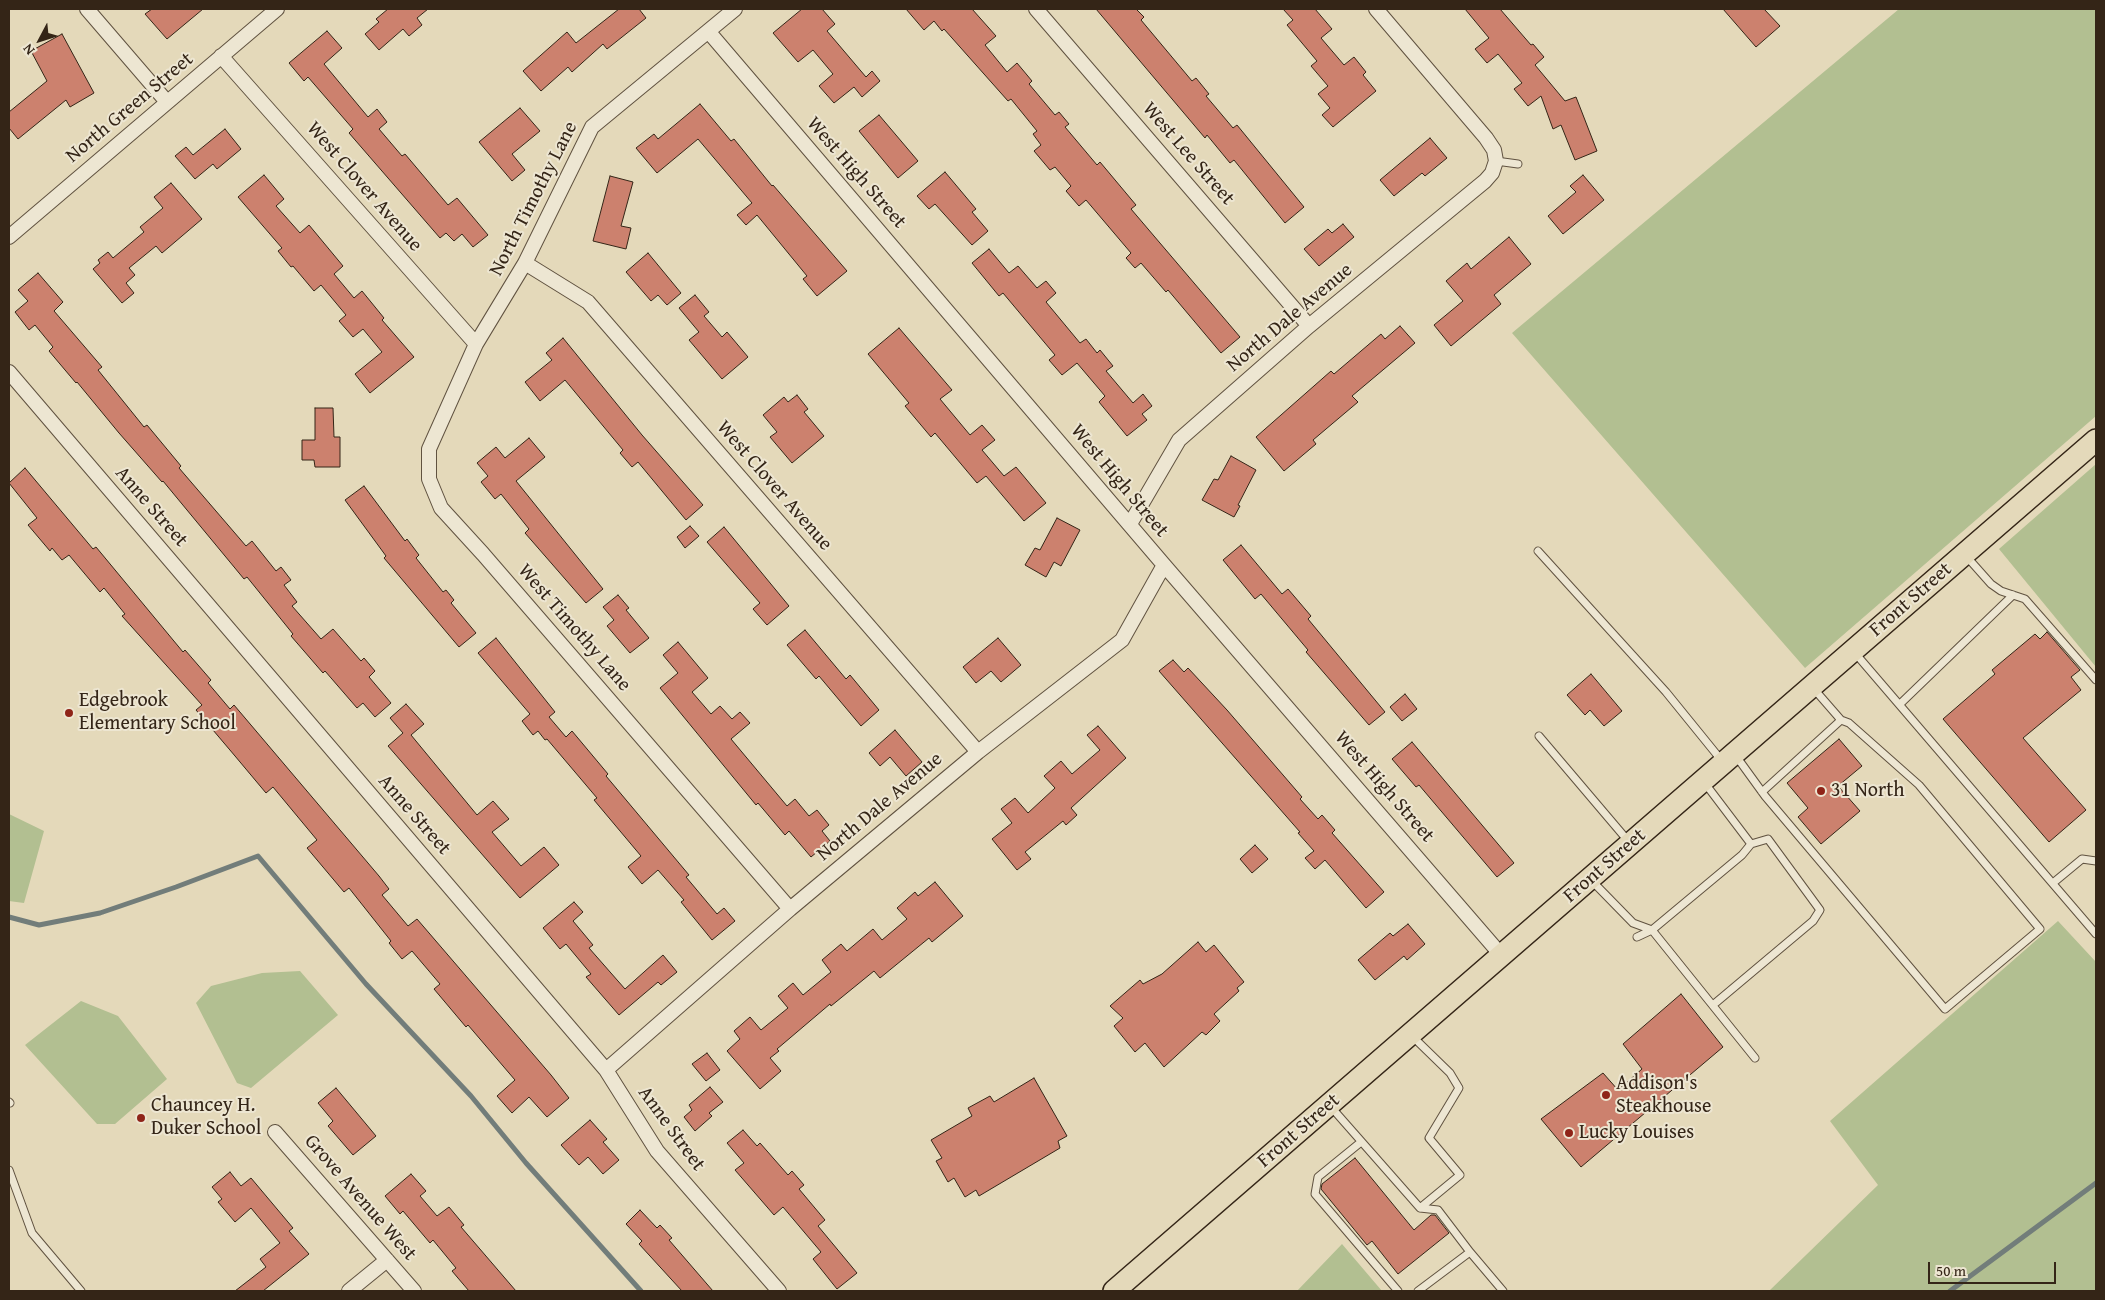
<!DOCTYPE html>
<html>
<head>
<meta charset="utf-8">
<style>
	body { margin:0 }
	#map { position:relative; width:2105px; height:1300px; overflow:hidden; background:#e4d9ba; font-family:"Gentium Book Plus",serif }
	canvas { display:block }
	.frame { position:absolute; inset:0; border:10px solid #342517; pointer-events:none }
	.north { position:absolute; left:15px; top:15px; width:50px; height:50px; -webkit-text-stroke:4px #ede6d2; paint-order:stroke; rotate:230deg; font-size:14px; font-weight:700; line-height:20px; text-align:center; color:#342517 }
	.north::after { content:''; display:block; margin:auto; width:18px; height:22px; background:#342517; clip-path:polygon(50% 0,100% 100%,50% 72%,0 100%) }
	.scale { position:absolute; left:1928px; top:1262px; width:128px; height:22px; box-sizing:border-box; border:2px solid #342517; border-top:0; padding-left:6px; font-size:15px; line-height:18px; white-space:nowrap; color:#342517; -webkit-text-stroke:4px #ede6d2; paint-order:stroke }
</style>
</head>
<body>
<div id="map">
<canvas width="2105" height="1300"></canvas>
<div class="frame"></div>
<div class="north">N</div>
<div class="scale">50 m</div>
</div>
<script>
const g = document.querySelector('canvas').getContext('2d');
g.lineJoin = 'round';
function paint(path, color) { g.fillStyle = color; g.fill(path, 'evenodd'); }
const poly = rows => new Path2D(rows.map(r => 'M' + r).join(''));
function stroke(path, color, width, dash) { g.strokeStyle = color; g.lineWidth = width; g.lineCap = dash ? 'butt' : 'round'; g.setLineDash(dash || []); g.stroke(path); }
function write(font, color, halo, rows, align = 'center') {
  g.font = font + ' "Gentium Book Plus",serif'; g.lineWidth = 4; g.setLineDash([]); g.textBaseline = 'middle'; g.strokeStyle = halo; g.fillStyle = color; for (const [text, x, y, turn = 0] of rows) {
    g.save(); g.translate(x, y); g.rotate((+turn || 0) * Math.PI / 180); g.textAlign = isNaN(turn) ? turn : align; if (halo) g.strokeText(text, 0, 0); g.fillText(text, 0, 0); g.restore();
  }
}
paint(poly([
	[1899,9,2096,9,2096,416,1805,668,1512,333],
	[2096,464,2096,667,1999,549],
	[9,814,44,831,24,903,9,901],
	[2058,921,2096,962,2096,1291,1769,1291,1878,1185,1830,1121],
	[300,971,338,1015,251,1088,237,1083,196,1003,211,986,262,973],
	[81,1001,118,1016,167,1079,115,1124,97,1124,25,1045],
	[1342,1244,1382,1291,1297,1291]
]), '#b2bf91');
stroke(poly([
	[9,917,39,925,100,913,176,887,258,856,366,984,471,1096,526,1163,641,1291],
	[1950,1291,2096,1183]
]), '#727d7a', 5);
const building = poly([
	[152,9,203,9,167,39,145,14,152,9],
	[388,9,428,9,417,18,422,25,409,36,403,29,379,50,365,34,379,22,376,19,388,9],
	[619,9,639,9,646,18,607,49,603,44,572,72,568,67,541,91,523,71,567,32,576,43,619,9],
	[802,9,822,9,835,24,827,31,866,77,872,71,880,81,862,97,854,87,834,103,819,86,833,74,813,50,798,62,773,33,802,9],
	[906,9,972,9,996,36,985,45,1007,72,1017,63,1032,81,1029,84,1055,115,1059,112,1069,124,1065,127,1097,165,1100,162,1136,205,1131,209,1240,337,1221,353,1168,290,1166,292,1141,263,1135,268,1126,258,1131,253,1086,200,1079,206,1066,191,1071,186,1055,167,1050,170,1034,151,1041,145,1033,134,1037,131,1011,99,1008,101,944,29,942,31,934,21,924,30,906,9],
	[1096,9,1136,9,1144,17,1141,20,1192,81,1196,78,1209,94,1206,96,1233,128,1237,125,1304,207,1285,223,1234,160,1230,163,1207,135,1205,138,1096,9],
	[1283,9,1315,9,1332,29,1321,38,1344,65,1354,57,1366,72,1363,75,1376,91,1333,127,1322,115,1330,108,1318,94,1328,86,1311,66,1317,61,1287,25,1293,20,1283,9],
	[1465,9,1500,9,1531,45,1533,44,1544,57,1535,65,1565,101,1576,97,1597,151,1575,160,1561,125,1553,129,1541,96,1528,106,1514,89,1522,83,1498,54,1487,63,1475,49,1489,38,1465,9],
	[1723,9,1764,9,1780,26,1756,47,1723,9],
	[327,31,342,48,324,64,368,117,377,109,387,122,379,129,402,156,405,154,448,205,457,198,488,235,473,247,462,234,454,241,446,233,440,238,349,133,353,129,308,77,304,81,289,63,327,31],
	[62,34,94,93,70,107,66,100,18,139,9,128,9,112,47,81,31,51,62,34],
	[700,104,731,141,734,139,772,186,773,185,847,271,817,296,803,279,807,276,757,215,746,225,737,215,752,203,698,139,657,173,636,148,654,134,658,139,700,104],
	[520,108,540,131,512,154,525,170,512,181,479,142,520,108],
	[879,115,918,161,898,178,859,131,879,115],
	[225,129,241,149,217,169,213,164,195,179,175,156,186,147,193,155,225,129],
	[1430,138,1447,158,1425,176,1422,173,1394,196,1380,180,1430,138],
	[945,172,976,209,972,212,988,231,972,245,935,204,929,209,917,196,945,172],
	[264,175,284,199,276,206,300,233,309,225,343,266,334,274,354,298,362,291,384,318,382,320,414,357,370,393,355,374,382,352,363,329,353,337,339,321,346,315,321,285,314,291,293,266,291,267,278,251,282,248,238,197,264,175],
	[1583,175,1604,200,1563,234,1548,216,1576,192,1570,186,1583,175],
	[610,176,633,182,621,226,631,228,626,249,593,241,610,176],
	[171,183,202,219,162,253,156,246,129,268,135,275,126,283,134,293,122,303,93,269,100,263,98,260,108,252,113,258,144,232,140,227,163,208,154,197,171,183],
	[1343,224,1354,237,1319,266,1304,249,1328,229,1332,233,1343,224],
	[1509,237,1531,264,1494,295,1501,304,1451,346,1434,325,1463,301,1446,281,1467,263,1471,269,1509,237],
	[989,249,1009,273,1018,266,1037,288,1046,281,1056,293,1046,302,1080,343,1086,339,1097,353,1100,350,1113,366,1106,371,1133,403,1143,394,1152,406,1142,414,1147,420,1127,436,1099,402,1105,396,1077,363,1062,375,1049,360,1055,355,1003,293,999,296,972,263,989,249],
	[648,253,681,293,667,305,658,295,651,301,626,272,648,253],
	[38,273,63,302,54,311,102,367,98,370,144,427,147,425,181,466,179,468,246,546,252,541,276,571,281,567,291,580,284,585,297,602,292,606,321,639,333,629,361,661,364,658,375,671,369,677,391,703,375,717,363,703,357,708,325,671,323,673,291,636,293,634,247,577,244,579,163,481,162,482,119,433,77,382,76,383,49,351,53,347,35,325,29,330,15,312,28,301,18,290,38,273],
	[695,295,709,312,704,316,722,337,727,332,748,357,722,379,689,340,699,332,679,308,695,295],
	[1400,326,1415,343,1352,396,1358,402,1313,440,1316,444,1284,471,1256,437,1331,371,1334,374,1381,334,1385,339,1400,326],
	[899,328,952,390,940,399,970,435,982,425,995,440,982,450,1004,476,1016,467,1046,503,1024,521,986,476,977,483,935,433,931,437,905,406,909,403,868,354,899,328],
	[563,338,642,435,703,505,686,520,638,462,632,467,620,453,623,450,565,380,540,401,525,382,552,360,546,353,563,338],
	[797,395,808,409,804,412,824,436,792,463,770,437,777,432,763,415,784,397,788,402,797,395],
	[315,408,333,408,334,437,340,437,340,467,315,467,314,460,302,460,302,440,315,440,315,408],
	[529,438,545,457,516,481,603,589,586,603,525,533,529,529,501,494,495,499,481,482,488,476,477,463,496,447,505,458,529,438],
	[1231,456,1256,470,1238,505,1240,506,1234,517,1202,500,1214,479,1218,480,1231,456],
	[25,468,93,549,96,547,183,652,185,650,211,680,208,683,230,709,234,705,379,876,389,889,382,895,408,926,417,919,551,1075,569,1098,547,1117,529,1097,512,1113,497,1096,515,1080,468,1025,466,1027,434,989,440,984,412,951,402,959,389,943,391,941,349,888,344,892,307,848,317,840,273,787,266,793,235,756,196,710,202,705,122,616,125,614,104,588,100,592,69,555,62,560,52,548,50,551,28,525,37,518,9,483,25,468],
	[364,486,405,541,407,539,419,555,416,558,443,592,446,590,454,600,451,603,476,633,459,647,384,558,386,556,345,500,364,486],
	[1057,518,1080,530,1061,566,1054,562,1046,577,1025,565,1035,548,1040,550,1057,518],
	[690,526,699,536,685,548,677,537,690,526],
	[724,527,789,606,767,625,753,609,760,603,707,542,724,527],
	[1241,545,1282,594,1288,589,1311,616,1308,619,1385,712,1369,725,1306,652,1308,650,1261,594,1255,599,1223,560,1241,545],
	[618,595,629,608,626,610,649,638,630,653,607,626,614,620,603,607,618,595],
	[805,630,846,679,850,675,879,710,861,726,819,676,816,679,787,645,805,630],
	[2047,632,2080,670,2071,677,2081,690,2023,738,2086,810,2049,842,1943,719,1995,674,1992,670,2035,634,2040,639,2047,632],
	[496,638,555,712,549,717,566,737,572,731,608,774,606,776,689,875,686,877,717,914,724,908,735,921,712,940,681,902,684,900,658,870,642,884,628,867,641,856,594,800,597,798,547,739,545,740,538,731,533,735,522,721,530,714,478,653,496,638],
	[998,638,1021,665,1001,682,991,671,976,683,963,667,998,638],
	[678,642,708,678,692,692,711,714,720,706,732,719,740,712,750,723,731,739,787,806,795,799,809,816,817,810,829,825,822,831,830,841,811,857,789,831,785,835,758,803,756,805,660,688,678,673,663,655,678,642],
	[1173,660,1184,672,1188,668,1227,710,1302,797,1300,799,1318,819,1322,815,1335,830,1332,833,1384,892,1366,908,1325,860,1315,869,1305,858,1314,851,1298,833,1300,832,1159,671,1173,660],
	[1591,674,1622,711,1604,726,1590,710,1585,715,1567,695,1591,674],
	[1405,694,1417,709,1402,721,1390,707,1405,694],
	[406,704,424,724,411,735,477,815,493,801,509,819,492,832,521,866,544,847,559,865,520,898,388,746,403,733,390,718,406,704],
	[1098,726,1126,758,1071,808,1077,815,1066,825,1063,821,1025,852,1031,859,1017,870,992,839,1012,823,1001,809,1015,798,1028,813,1055,788,1044,776,1061,761,1072,774,1100,750,1087,735,1098,726],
	[895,730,922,762,906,776,890,757,880,766,869,753,895,730],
	[1839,739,1862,766,1838,786,1860,811,1821,844,1798,817,1808,808,1787,783,1839,739],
	[1412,742,1514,863,1497,877,1419,785,1416,787,1392,759,1412,742],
	[1255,845,1268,859,1252,873,1240,859,1255,845],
	[935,882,963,916,932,942,929,938,880,978,874,971,831,1006,830,1004,777,1049,779,1051,770,1058,781,1071,760,1089,727,1051,740,1039,734,1031,750,1017,761,1030,788,1008,778,996,793,983,803,995,831,972,822,960,841,944,847,951,873,929,882,940,907,919,897,908,915,892,918,896,935,882],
	[574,902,583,912,573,921,593,945,589,948,625,989,663,955,677,972,661,985,658,982,619,1015,586,977,591,974,566,944,560,949,543,928,574,902],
	[1408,924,1425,944,1407,960,1404,956,1375,980,1358,960,1390,933,1393,936,1408,924],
	[1198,942,1206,952,1214,945,1244,982,1237,988,1239,991,1214,1014,1220,1021,1206,1035,1202,1032,1164,1067,1145,1043,1135,1052,1114,1026,1123,1018,1110,1006,1140,980,1143,984,1162,974,1198,942],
	[1681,994,1723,1047,1581,1167,1541,1119,1603,1073,1618,1090,1642,1069,1623,1044,1681,994],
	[707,1053,720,1070,706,1081,692,1064,707,1053],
	[1034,1078,1067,1136,1058,1141,1060,1148,979,1196,976,1190,965,1197,954,1178,948,1182,936,1161,942,1158,931,1140,972,1116,968,1108,990,1096,994,1102,1034,1078],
	[710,1087,723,1102,709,1113,712,1116,695,1131,684,1117,692,1110,689,1105,710,1087],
	[336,1088,376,1136,353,1155,328,1126,333,1121,318,1103,336,1088],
	[590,1120,607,1139,603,1142,619,1160,603,1174,588,1157,579,1165,561,1145,590,1120],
	[743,1130,757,1146,760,1143,788,1175,792,1171,804,1185,799,1189,825,1220,818,1226,857,1273,837,1289,813,1259,821,1252,783,1207,774,1215,735,1170,744,1163,727,1143,743,1130],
	[1355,1158,1414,1230,1431,1215,1435,1215,1449,1233,1398,1274,1372,1241,1367,1245,1321,1189,1322,1184,1355,1158],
	[230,1172,241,1186,251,1178,293,1228,289,1231,309,1254,263,1291,235,1291,266,1267,260,1259,280,1243,251,1208,235,1222,218,1202,222,1199,212,1187,230,1172],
	[411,1174,426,1191,420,1196,437,1216,449,1207,464,1225,461,1227,516,1291,469,1291,452,1271,456,1268,433,1240,430,1243,403,1211,400,1214,385,1196,411,1174],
	[640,1210,657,1228,660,1225,672,1238,669,1240,713,1291,682,1291,639,1244,642,1241,626,1224,640,1210]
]);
paint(building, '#cc816e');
stroke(building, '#342517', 1);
const lane = poly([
	[1496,161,1518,164],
	[1538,551,1666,692,1722,761],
	[1967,557,1991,584,2001,591,2025,599,2096,680],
	[1855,653,2096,934],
	[1900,704,2013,595],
	[1539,736,1629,842],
	[1736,756,1765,796,1945,1009,2040,929,1919,785,1849,723,1841,720,1814,689],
	[1704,782,1751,844,1768,839,1820,910,1813,921,1713,1005],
	[1762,792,1841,720],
	[1591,880,1633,923,1652,930,1742,855,1751,844],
	[2053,883,2082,859,2096,861],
	[1637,937,1652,930,1755,1058],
	[1411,1035,1450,1073,1459,1088,1429,1138,1460,1175,1420,1208],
	[9,1102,10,1103],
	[1331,1107,1420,1208,1438,1210,1470,1252,1418,1291],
	[1361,1142,1318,1177,1315,1194,1398,1291],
	[9,1170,32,1233,81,1291],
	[1470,1252,1503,1291]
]);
const street = poly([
	[87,9,167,102],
	[735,9,592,127,525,263,476,344,429,449,429,479,441,508,483,554,790,909],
	[1036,9,1309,326],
	[708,31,1164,565,1502,956],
	[221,56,476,344],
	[9,237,277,9],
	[525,263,588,302,978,752],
	[9,372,606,1070,657,1151,779,1291],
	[1130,524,1179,440,1309,326,1485,181,1492,173,1496,161,1494,150,1486,138,1376,9],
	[606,1070,790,909,978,752,1122,640,1164,565],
	[275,1132,414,1291],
	[349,1291,387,1260]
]);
const primary = poly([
	[1114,1291,2096,440]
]);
stroke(lane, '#605240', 9);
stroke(street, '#605240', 16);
stroke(primary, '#342517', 24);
stroke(lane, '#ede6d2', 7);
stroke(street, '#ede6d2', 14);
stroke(primary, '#e4d9ba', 21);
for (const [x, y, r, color] of [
	[69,713,5,"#8f2418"],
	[1821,791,5,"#8f2418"],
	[1606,1095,5,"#8f2418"],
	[141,1118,5,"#8f2418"],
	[1569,1133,5,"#8f2418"]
]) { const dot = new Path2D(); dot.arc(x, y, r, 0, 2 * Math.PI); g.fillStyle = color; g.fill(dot); stroke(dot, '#ede6d2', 2); }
write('20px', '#342517', '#ede6d2', [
	["North Green Street",130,108,-40],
	["West Lee Street",1188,154,49],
	["West High Street",856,173,49],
	["West Clover Avenue",364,187,49],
	["North Timothy Lane",534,199,-63],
	["North Dale Avenue",1290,318,-40],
	["West High Street",1119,481,50],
	["West Clover Avenue",774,486,49],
	["Anne Street",151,507,49],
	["Front Street",1911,600,-41],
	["West Timothy Lane",574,628,49],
	["West High Street",1384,787,49],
	["North Dale Avenue",880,807,-40],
	["Anne Street",414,815,49],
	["Front Street",1605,866,-41],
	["Anne Street",671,1129,54],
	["Front Street",1299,1131,-41],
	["Grove Avenue West",360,1198,49]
]);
write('20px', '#342517', '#ede6d2', [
	["Edgebrook",79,701],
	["Elementary School",79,724],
	["31 North",1831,791],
	["Addison's",1616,1084],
	["Steakhouse",1616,1107],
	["Chauncey H.",151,1106],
	["Duker School",151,1129],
	["Lucky Louises",1579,1133]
], 'left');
</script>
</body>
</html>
